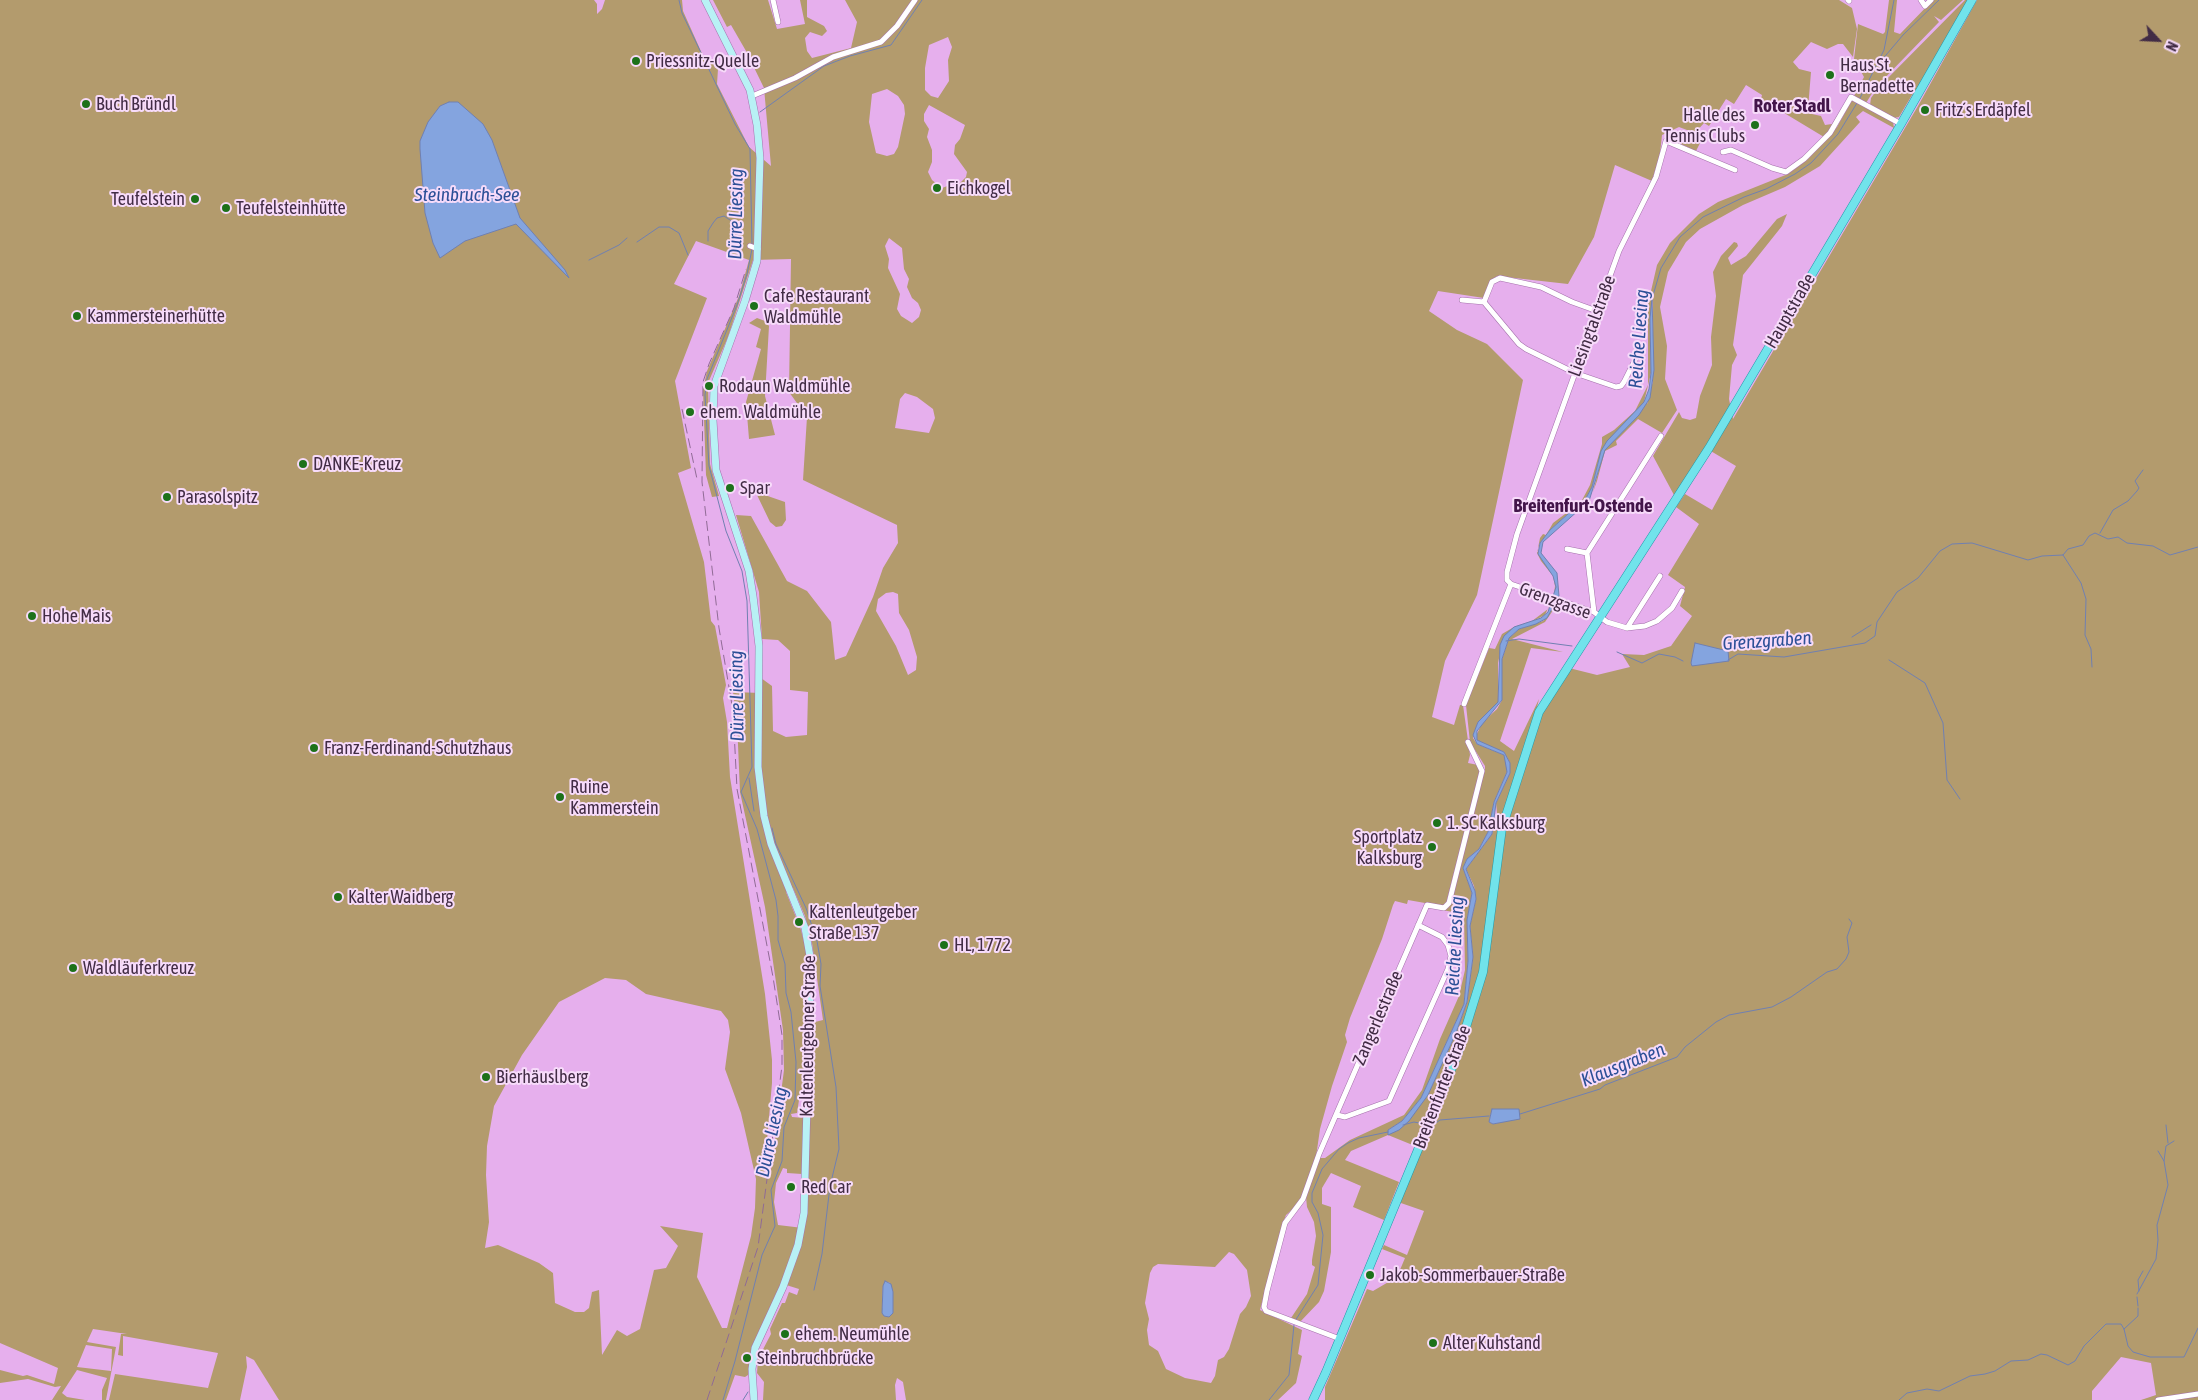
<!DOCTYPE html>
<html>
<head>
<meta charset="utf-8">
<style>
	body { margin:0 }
	#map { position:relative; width:2198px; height:1400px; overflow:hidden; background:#e6afed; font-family:"Asap Condensed",sans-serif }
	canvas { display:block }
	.north { position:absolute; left:2133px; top:15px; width:50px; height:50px; -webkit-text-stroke:4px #f7dbfa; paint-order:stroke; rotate:115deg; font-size:14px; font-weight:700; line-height:20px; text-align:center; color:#422c45 }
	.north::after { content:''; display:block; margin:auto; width:18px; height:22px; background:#422c45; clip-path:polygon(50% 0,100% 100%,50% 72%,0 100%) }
</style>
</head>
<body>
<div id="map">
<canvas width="2198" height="1400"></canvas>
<div class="north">N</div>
</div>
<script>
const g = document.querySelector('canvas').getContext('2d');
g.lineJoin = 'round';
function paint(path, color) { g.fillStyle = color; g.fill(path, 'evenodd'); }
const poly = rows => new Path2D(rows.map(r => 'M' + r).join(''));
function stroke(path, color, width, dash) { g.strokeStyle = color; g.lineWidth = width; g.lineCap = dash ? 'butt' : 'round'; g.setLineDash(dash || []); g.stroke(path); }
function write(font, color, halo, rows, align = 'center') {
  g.font = font + ' "Asap Condensed",sans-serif'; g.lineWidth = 4; g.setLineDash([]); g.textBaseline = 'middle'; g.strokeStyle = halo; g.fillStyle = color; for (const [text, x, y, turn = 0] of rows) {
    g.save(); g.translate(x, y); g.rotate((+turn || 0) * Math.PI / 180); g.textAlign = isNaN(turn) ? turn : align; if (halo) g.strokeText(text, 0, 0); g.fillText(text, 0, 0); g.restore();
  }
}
paint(poly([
	[0,0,594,0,597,4,597,14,602,9,605,0,682,0,683,11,704,58,709,57,718,69,717,84,749,147,771,166,764,88,746,51,731,25,727,27,713,0,768,0,777,29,805,24,800,0,807,0,807,17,824,26,827,31,822,36,810,32,805,38,807,51,812,58,851,48,857,22,845,0,1839,0,1852,8,1857,29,1853,57,1843,44,1838,44,1827,49,1811,42,1793,62,1799,69,1811,72,1808,109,1812,114,1821,116,1825,125,1832,124,1847,100,1835,124,1824,137,1761,99,1762,95,1746,85,1734,104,1726,99,1709,126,1704,123,1695,133,1679,127,1662,135,1660,154,1652,181,1615,165,1594,237,1568,284,1497,276,1492,280,1484,298,1438,291,1429,311,1457,330,1487,344,1523,380,1477,595,1445,661,1432,717,1454,725,1460,705,1463,705,1470,755,1468,763,1478,765,1480,771,1446,904,1442,906,1408,900,1407,904,1395,901,1393,905,1382,939,1350,1018,1345,1035,1347,1042,1332,1086,1320,1129,1316,1157,1302,1197,1295,1207,1286,1215,1283,1223,1260,1310,1302,1330,1298,1354,1302,1356,1296,1383,1278,1400,906,1400,903,1382,897,1378,895,1385,896,1400,763,1400,764,1382,757,1373,758,1359,771,1334,770,1329,782,1303,785,1303,789,1292,797,1295,799,1289,783,1284,752,1354,748,1375,745,1377,735,1375,726,1400,279,1400,254,1360,246,1356,247,1367,240,1400,109,1400,115,1374,208,1388,218,1353,123,1336,123,1356,118,1355,121,1334,127,1334,93,1329,87,1342,116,1347,106,1400,102,1400,102,1390,107,1378,77,1370,62,1393,67,1397,85,1400,52,1400,61,1386,55,1387,28,1379,0,1383,0,1370,23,1376,27,1375,54,1384,58,1368,0,1343],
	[948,37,952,47,948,60,949,81,938,98,931,96,925,90,925,68,929,45],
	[887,89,898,96,904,105,905,114,898,147,894,154,887,156,876,153,869,122,872,94],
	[929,105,965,125,960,139,955,145,954,154,967,172,966,177,958,185,950,185,942,188,932,180,928,172,932,162,932,150,927,137,929,129,924,121,924,114],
	[889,238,902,248,904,269,909,279,907,287,912,298,918,303,921,310,919,317,912,323,901,316,897,309,900,294,888,268,889,259,885,246],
	[696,241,749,260,739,296,707,371,703,390,706,475,712,497,719,496,710,464,708,383,728,337,753,260,791,259,789,392,807,417,803,480,897,525,898,543,883,568,873,597,846,656,835,660,831,622,807,591,787,581,751,516,736,515,759,592,762,639,778,640,790,651,790,690,808,692,807,735,786,737,773,731,772,686,761,678,761,693,733,692,737,721,740,792,765,907,783,1030,784,1070,770,1177,764,1175,772,1083,772,1060,765,994,730,777,727,722,723,698,726,685,715,626,711,621,704,562,678,473,691,468,675,381,707,298,674,284],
	[905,393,917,397,933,409,935,418,929,433,895,428,900,399],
	[893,592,898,594,899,613,909,630,917,657,916,670,908,675,896,646,876,611,878,599,886,593],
	[793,888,805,916,812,943,823,1020,811,1023,803,1228,778,1225,774,1202,776,1183,783,1168,787,1169,787,1173,802,1174,804,1118,792,1117,791,1114,797,1113,799,1100,804,1100,807,978,806,950,801,930,786,892],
	[605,978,626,980,646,994,721,1011,728,1020,730,1032,725,1069,741,1113,756,1179,755,1208,751,1236,727,1328,722,1328,697,1277,703,1233,660,1226,678,1246,666,1268,654,1270,640,1329,627,1336,617,1330,602,1355,599,1290,592,1292,589,1308,584,1312,575,1312,555,1303,553,1273,539,1263,498,1245,485,1248,489,1222,486,1175,487,1146,494,1106,522,1055,559,1002],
	[1229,1252,1234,1254,1247,1270,1251,1296,1246,1307,1240,1314,1229,1349,1224,1357,1218,1360,1215,1376,1211,1383,1185,1378,1166,1369,1158,1351,1149,1345,1147,1330,1149,1319,1145,1303,1150,1273,1153,1267,1158,1264,1215,1267],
	[889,1282,893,1292,893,1313,882,1308,883,1286],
	[86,1345,112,1349,111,1371,77,1367],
	[1889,0,1897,0,1894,32,1900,34,1933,0,1963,0,1941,20,1934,16,1939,22,1876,87,1866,103,1854,96,1864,77,1854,59,1858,24,1883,34,1885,32],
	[1965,0,1969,0,1919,88,1912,95,1899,117,1894,118,1870,105,1871,98,1879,87],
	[1977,0,2198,0,2198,1400,2141,1400,2156,1395,2151,1363,2121,1357,2092,1391,2092,1400,1325,1400,1325,1387,1367,1289,1373,1291,1397,1277,1405,1258,1382,1249,1384,1245,1407,1255,1424,1211,1398,1202,1420,1148,1388,1135,1351,1151,1345,1160,1399,1182,1384,1220,1353,1207,1361,1186,1331,1173,1322,1188,1322,1204,1331,1207,1331,1252,1324,1291,1319,1302,1300,1322,1291,1318,1307,1294,1315,1267,1312,1265,1312,1260,1316,1236,1314,1222,1307,1207,1306,1197,1320,1158,1325,1158,1350,1140,1404,1115,1422,1090,1440,1039,1459,996,1465,970,1464,914,1442,910,1448,908,1451,903,1473,810,1485,770,1485,766,1470,742,1466,705,1489,648,1495,649,1502,634,1514,627,1532,621,1548,609,1554,595,1555,586,1553,576,1541,561,1537,553,1540,538,1543,534,1546,535,1553,523,1581,502,1590,485,1602,444,1602,437,1614,430,1635,411,1648,385,1648,304,1657,265,1670,243,1699,214,1718,202,1788,174,1808,159,1837,127,1852,100,1893,122,1894,128,1863,111,1856,117,1860,122,1820,166,1785,187,1743,205,1700,229,1686,242,1668,272,1660,307,1667,346,1665,379,1677,410,1662,433,1638,419,1616,441,1617,445,1605,451,1597,481,1593,492,1602,458,1598,463,1592,487,1586,498,1550,530,1540,543,1537,551,1553,576,1556,587,1555,593,1545,615,1531,622,1514,627,1503,639,1498,663,1498,702,1478,722,1473,738,1477,744,1504,755,1507,766,1507,772,1494,802,1488,832,1479,849,1467,859,1463,868,1472,893,1467,920,1468,961,1464,1004,1421,1098,1402,1121,1388,1130,1399,1130,1428,1095,1456,1033,1467,1002,1473,957,1470,926,1476,899,1474,886,1466,869,1492,834,1497,813,1496,803,1510,773,1510,763,1504,752,1482,743,1477,740,1476,736,1482,723,1497,709,1502,700,1502,659,1509,638,1519,629,1543,621,1558,603,1545,622,1512,639,1563,652,1531,648,1500,741,1514,751,1539,699,1535,716,1569,668,1597,675,1630,667,1622,654,1644,655,1671,646,1692,616,1680,606,1685,587,1668,575,1699,524,1676,507,1685,494,1712,510,1736,466,1709,450,1674,495,1653,456,1679,412,1682,418,1690,420,1696,418,1700,396,1712,365,1711,337,1716,296,1713,272,1721,256,1734,242,1737,243,1738,246,1728,258,1731,265,1746,256,1777,219,1787,214,1782,226,1743,275,1733,345,1737,355,1732,365,1729,399,1733,419,1918,106],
	[1653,298,1653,381,1647,404,1644,402,1651,373,1650,319],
	[1492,1110,1508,1110,1520,1118,1493,1124,1489,1122],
	[1681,130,1702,139,1696,151,1676,142],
	[757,318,765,321,769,326,765,396,775,435,749,439,746,402,761,349,756,347,761,329,749,323],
	[759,493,785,502,786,520,782,526,776,527,770,522,757,495]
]), '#b39b6d');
const water = poly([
	[449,102,458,102,483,124,492,140,520,218,565,270,569,278,516,224,465,241,440,258,433,243,425,213,420,149,420,141,428,122,440,106,449,102],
	[1652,298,1654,370,1650,398,1639,415,1605,450,1589,501,1543,542,1541,553,1557,573,1559,596,1547,618,1536,624,1519,629,1509,638,1502,659,1502,700,1477,731,1477,740,1504,752,1510,763,1510,773,1496,803,1492,834,1466,869,1475,891,1476,899,1470,926,1473,957,1467,1002,1456,1033,1428,1095,1409,1121,1399,1130,1388,1135,1388,1130,1402,1121,1421,1098,1464,1004,1468,961,1467,920,1472,893,1463,868,1467,859,1479,849,1488,832,1494,802,1507,772,1504,755,1477,744,1473,735,1478,722,1498,702,1500,645,1504,636,1514,627,1541,618,1548,612,1556,587,1553,576,1538,554,1540,543,1550,530,1586,498,1592,487,1601,451,1607,441,1644,402,1649,389,1651,373,1650,319,1652,298],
	[1695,643,1728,651,1729,661,1692,666,1691,663,1695,643],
	[1492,1109,1519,1109,1520,1119,1493,1124,1489,1122,1492,1109],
	[885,1281,891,1284,893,1292,893,1313,889,1317,884,1316,882,1313,883,1286,885,1281]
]);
paint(water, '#84a4df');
stroke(water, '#7080b1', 1);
stroke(poly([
	[679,0,682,13,735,124,750,149,752,245],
	[1881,61,1903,35,1939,0],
	[1859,100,1884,50,1894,0],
	[760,112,824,66,850,56,891,45,922,0],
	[708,241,708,231,713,223,717,218,724,216,733,222,742,244],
	[637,242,659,227,669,227,679,233,688,255],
	[589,260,619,245,627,238],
	[1652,299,1661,268,1680,237,1703,217,1744,197,1766,189,1795,174,1811,163,1838,134,1857,103],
	[2100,533,2113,510,2128,501,2137,491,2139,488,2135,481,2143,470],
	[2063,555,2081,583,2086,599,2085,635,2091,649,2092,667],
	[1852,637,1871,625],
	[1506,641,1519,639,1572,646],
	[1617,652,1642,663,1659,654,1675,657,1683,661],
	[1728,660,1738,654,1784,657,1865,643,1875,636,1877,622,1897,592,1918,578,1940,551,1952,544,1972,543,2028,560,2042,556,2063,555,2068,549,2083,545,2089,536,2095,533,2108,539,2118,537,2127,543,2153,546,2170,555,2198,547],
	[1889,660,1925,683,1943,723,1947,780,1960,799],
	[749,778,754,811],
	[772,828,776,844,806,908,817,941,821,964,820,986,836,1087,839,1149,830,1186,822,1254,814,1290],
	[1520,1114,1600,1089,1605,1085,1677,1057,1685,1047,1716,1022,1729,1015,1772,1007,1791,997,1827,972,1837,969,1846,959,1849,952,1847,937,1852,923,1849,919],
	[1403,1125,1414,1122,1424,1124],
	[1433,1125,1440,1120,1489,1116],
	[2166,1125,2168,1143],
	[2158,1151,2164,1161],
	[2139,1291,2138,1280,2143,1271],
	[2137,1294,2156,1259,2158,1240,2157,1225,2168,1185,2164,1161,2166,1146,2174,1141],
	[2137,1297,2138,1306],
	[1295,1321,1318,1285,1323,1235,1318,1213,1312,1202,1312,1193,1322,1169,1339,1149,1348,1143,1359,1138,1388,1132],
	[2124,1329,2138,1316,2138,1308],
	[723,1400,735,1361,762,1255,775,1226,771,1190,782,1161,784,1127,795,1100,796,1062,791,1012,786,993,785,964,778,940,778,916,776,900,757,829,741,792,752,767,747,601,742,571,726,531,709,466,705,395,707,379,737,305,747,274,752,249],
	[743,1400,748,1392],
	[1269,1400,1289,1375,1294,1325],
	[1899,1400,1907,1393,1927,1389,1939,1391,1970,1376,1985,1374,1995,1371,2011,1361,2028,1360,2041,1354,2047,1355,2068,1365,2075,1361,2084,1346,2106,1324,2121,1324,2124,1329,2128,1346,2133,1352,2150,1357,2184,1357,2198,1328]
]), '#7080b1', 1);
const minor = poly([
	[773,0,778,22],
	[1848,0,1849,1],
	[1921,0,1925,6,1931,0],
	[752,96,795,78,833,57,881,42,897,26,915,0],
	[1723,152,1731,150,1772,168,1786,172,1804,159,1830,133,1851,97,1901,124],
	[750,246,758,249],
	[1462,300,1484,302],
	[1597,311,1572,302,1541,287,1500,278,1492,282,1484,302,1519,344,1526,349,1575,373,1616,387,1621,386,1624,382,1641,348],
	[1567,549,1587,553],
	[1511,584,1507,580,1507,572,1517,534,1619,251,1656,177,1666,141,1735,170],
	[1511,584,1594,612,1607,622,1627,628,1645,626,1657,621,1672,608,1682,591],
	[1594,612,1587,553,1661,436],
	[1627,628,1660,576],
	[1464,704,1511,584],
	[1337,1115,1345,1117,1389,1101,1448,969,1451,956,1448,945,1442,937,1418,925],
	[1340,1339,1266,1311,1264,1307,1267,1291,1285,1223,1303,1199,1319,1154,1427,905,1444,908,1449,903,1482,771,1468,742],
	[2158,1400,2198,1394]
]);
const secondary = poly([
	[705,0,750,90,757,125,760,158,757,261,745,301,714,386,713,420,716,470,749,571,753,596,759,646,758,767,764,816,771,844,805,928,811,962,804,1213,798,1245,783,1287,755,1348,752,1369,754,1400]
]);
const primary = poly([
	[1313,1400,1326,1372,1458,1053,1483,972,1502,828,1539,712,1709,448,1901,124,1972,0]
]);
stroke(minor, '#a571ac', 6);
stroke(secondary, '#a571ac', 8);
stroke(primary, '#2397a8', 9);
stroke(minor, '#fff', 5);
stroke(secondary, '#b8f1f5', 7);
stroke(primary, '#71e3eb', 8);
stroke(poly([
	[682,409,697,479],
	[707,1400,758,1247,782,1066,782,1035,773,977,737,789,733,711,719,628,702,482,703,382,709,364,734,308,746,269]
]), '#906b95', 1, [10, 5]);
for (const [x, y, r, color] of [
	[636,61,5,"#1d711a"],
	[1830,75,5,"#1d711a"],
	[86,104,5,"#1d711a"],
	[1925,110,5,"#1d711a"],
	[1755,125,5,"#1d711a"],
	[937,188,5,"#1d711a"],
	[195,199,5,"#1d711a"],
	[226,208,5,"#1d711a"],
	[754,306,5,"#1d711a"],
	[77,316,5,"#1d711a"],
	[709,386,5,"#1d711a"],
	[690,412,5,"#1d711a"],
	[303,464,5,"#1d711a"],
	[730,488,5,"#1d711a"],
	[167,497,5,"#1d711a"],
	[32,616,5,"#1d711a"],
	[314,748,5,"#1d711a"],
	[560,797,5,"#1d711a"],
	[1437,823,5,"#1d711a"],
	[1432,847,5,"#1d711a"],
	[338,897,5,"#1d711a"],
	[799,922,5,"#1d711a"],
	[944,945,5,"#1d711a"],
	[73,968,5,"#1d711a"],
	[486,1077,5,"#1d711a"],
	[791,1187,5,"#1d711a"],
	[1370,1275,5,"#1d711a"],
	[785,1334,5,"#1d711a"],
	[1433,1343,5,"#1d711a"],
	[747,1358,5,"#1d711a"]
]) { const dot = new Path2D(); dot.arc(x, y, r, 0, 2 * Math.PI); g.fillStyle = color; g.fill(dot); stroke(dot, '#f7dbfa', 2); }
write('18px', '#422c45', '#f7dbfa', [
	["Priessnitz-Quelle",646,61],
	["Haus St.",1840,65],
	["Bernadette",1840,86],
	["Buch Bründl",96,104],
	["Fritz´s Erdäpfel",1935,110],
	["Halle des",1745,115,"right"],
	["Tennis Clubs",1745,136,"right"],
	["Eichkogel",947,188],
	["Teufelstein",185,199,"right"],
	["Teufelsteinhütte",236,208],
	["Cafe Restaurant",764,296],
	["Waldmühle",764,317],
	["Kammersteinerhütte",87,316],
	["Rodaun Waldmühle",719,386],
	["ehem. Waldmühle",700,412],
	["DANKE-Kreuz",313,464],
	["Spar",740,488],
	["Parasolspitz",177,497],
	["Hohe Mais",42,616],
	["Franz-Ferdinand-Schutzhaus",324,748],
	["Ruine",570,787],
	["Kammerstein",570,808],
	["1. SC Kalksburg",1447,823],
	["Sportplatz",1422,837,"right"],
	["Kalksburg",1422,858,"right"],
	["Kalter Waidberg",348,897],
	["Kaltenleutgeber",809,912],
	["Straße 137",809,933],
	["HL, 1772",954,945],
	["Waldläuferkreuz",83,968],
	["Bierhäuslberg",496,1077],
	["Red Car",801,1187],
	["Jakob-Sommerbauer-Straße",1380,1275],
	["ehem. Neumühle",795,1334],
	["Alter Kuhstand",1443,1343],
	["Steinbruchbrücke",757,1358]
], 'left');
write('18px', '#422c45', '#f7dbfa', [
	["Hauptstraße",1790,311,-60],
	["Liesingtalstraße",1592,326,-70],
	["Grenzgasse",1555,601,20],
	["Zangerlestraße",1378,1018,-67],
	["Kaltenleutgebner Straße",808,1036,-89],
	["Breitenfurter Straße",1442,1087,-69]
]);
write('bold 19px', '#43154a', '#f7dbfa', [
	["Roter Stadl",1792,106],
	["Breitenfurt-Ostende",1583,506]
]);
write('italic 19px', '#2c5097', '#f7dbfa', [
	["Steinbruch-See",467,195],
	["Dürre Liesing",736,214,-89],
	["Reiche Liesing",1639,339,-86],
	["Grenzgraben",1767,641,-4],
	["Dürre Liesing",737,696,-91],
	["Reiche Liesing",1455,946,-87],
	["Klausgraben",1623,1065,-22],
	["Dürre Liesing",772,1132,-78]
]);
</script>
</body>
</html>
